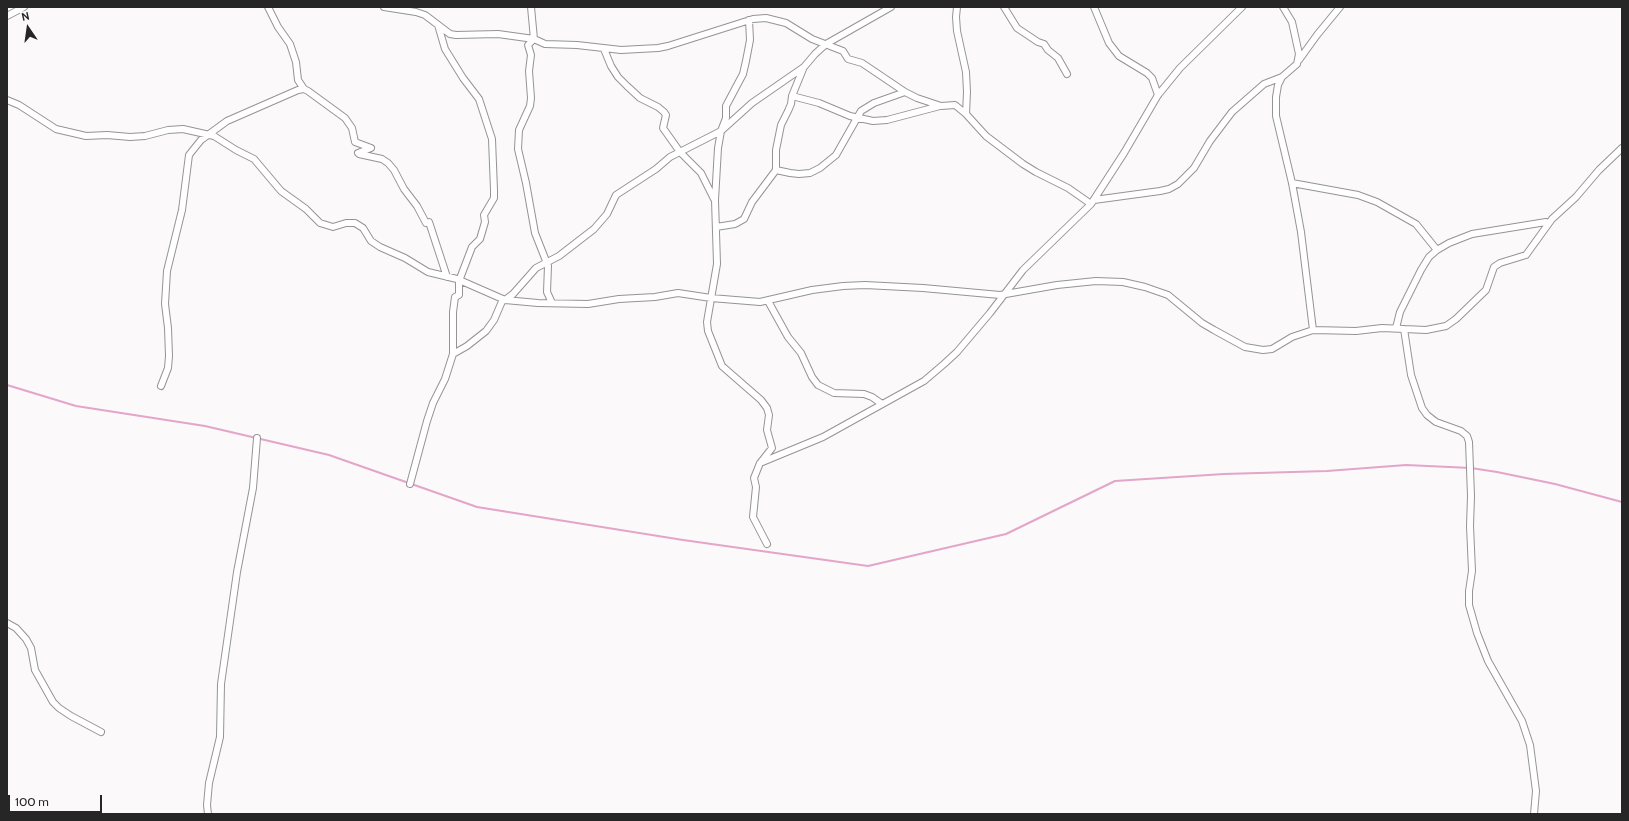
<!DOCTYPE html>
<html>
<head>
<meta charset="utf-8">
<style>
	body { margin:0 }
	#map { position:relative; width:1629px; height:821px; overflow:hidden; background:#fcf9fb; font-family:Cabin,sans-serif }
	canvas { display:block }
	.frame { position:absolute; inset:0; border:8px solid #272626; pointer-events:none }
	.north { position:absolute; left:8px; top:8px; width:40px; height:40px; -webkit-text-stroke:3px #fcf9fb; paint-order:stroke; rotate:347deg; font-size:11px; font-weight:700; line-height:16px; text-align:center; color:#272626 }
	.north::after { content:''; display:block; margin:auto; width:14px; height:18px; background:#272626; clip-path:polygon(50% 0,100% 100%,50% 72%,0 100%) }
	.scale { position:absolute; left:8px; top:795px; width:94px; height:18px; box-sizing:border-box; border:2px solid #272626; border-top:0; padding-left:5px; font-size:12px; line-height:14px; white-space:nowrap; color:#272626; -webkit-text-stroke:3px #fcf9fb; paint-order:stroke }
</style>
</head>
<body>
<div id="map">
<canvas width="1629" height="821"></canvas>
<div class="frame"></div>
<div class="north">N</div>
<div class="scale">100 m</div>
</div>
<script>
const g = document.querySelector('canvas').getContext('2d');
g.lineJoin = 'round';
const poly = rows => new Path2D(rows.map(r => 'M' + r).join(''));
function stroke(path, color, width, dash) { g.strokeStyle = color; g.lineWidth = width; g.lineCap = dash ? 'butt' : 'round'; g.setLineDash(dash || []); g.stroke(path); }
stroke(poly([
	[7,385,76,406,205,426,329,455,477,507,683,540,868,566,1006,534,1115,481,1224,474,1327,471,1406,465,1471,468,1497,472,1555,484,1622,502]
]), '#e3a5c8', 2);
const minor = poly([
	[268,7,278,27,290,44,296,62,298,80,304,89],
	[384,7,416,12,425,15,450,34,456,35,498,34,534,39,545,44,577,45,621,50,658,48,668,46,753,19,766,18,786,23,812,39,843,51,848,59,862,63,905,92,917,98,941,106,955,105,966,114,986,136,1023,164,1036,172,1068,188,1091,204],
	[531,7,534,39,528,45,531,55,529,71,531,98,530,106,519,130,518,149,526,183,535,233,548,266,547,292,552,303],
	[957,7,956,17,957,31,966,72,967,92,966,114],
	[1004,7,1017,28,1038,42,1044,44,1048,50,1058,58,1067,74],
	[1094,7,1109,43,1119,56,1147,73,1152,78,1158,95],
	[1283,7,1292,22,1299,54,1297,64,1282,77,1278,85,1276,97,1276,116,1292,183,1301,232,1313,330],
	[7,16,24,7],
	[749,20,750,40,746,61,743,74,726,106,726,118,721,131,718,148,715,200,717,264,707,322,708,331,722,366,761,400,767,408,769,415,767,430,772,448,761,462],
	[604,49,611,66,618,77,627,86,640,98,658,107,664,112,666,115,663,128,680,152,701,173,714,199],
	[1299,60,1317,35,1340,7],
	[792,96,819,103,850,116,873,121,887,120,940,106],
	[7,100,19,105,56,129,86,136,107,135,130,137,145,136,168,130,183,129,214,136,236,150,254,159,281,191,306,209,320,223,333,227,346,223,355,223,363,228,371,241,380,247,405,258,428,272,457,279,505,300,538,303,588,304,619,299,655,297,678,293,711,298,760,302,812,290,843,286,865,285,923,288,1000,295,1057,285,1096,281,1123,282,1145,287,1168,295,1202,323,1214,330,1245,347,1263,350,1272,349,1292,337,1313,330,1356,331,1382,328,1426,330,1446,326,1456,319,1486,290,1494,267,1500,263,1526,255,1552,219,1576,197,1599,170,1622,148],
	[776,170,790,173,799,174,810,173,820,168,836,155,861,111,874,103,905,92],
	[1292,183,1358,195,1377,202,1416,224,1437,250],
	[1094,200,1160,191,1169,189,1178,184,1194,168,1210,141,1232,112,1264,84,1282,77],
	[716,227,735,224,744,219,752,202,776,170,776,150,781,125,788,111,791,104,792,96,803,69],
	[505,300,513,294,536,268,559,256,594,229,607,214,616,195,656,169,670,157,721,131,752,103,804,67,815,54,826,44,891,7],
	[768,301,788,337,801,353,812,377,818,385,834,393,864,394,872,397,882,404],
	[1396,328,1400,312,1421,270,1429,257,1437,250,1449,243,1472,234,1546,222],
	[1404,329,1411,375,1422,408,1427,415,1436,422,1461,431,1467,436,1469,442,1471,496,1470,526,1472,571,1469,591,1469,605,1477,633,1488,661,1522,721,1530,745,1536,791,1534,814],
	[453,354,467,346,486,331,494,320,503,299],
	[161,386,168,368,169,356,168,328,165,304,167,271,182,210,189,155,201,140,227,121,298,90,304,89,308,91,345,118,352,128,355,142,371,148,358,153,359,154,382,159,388,163,394,170,404,189,417,206,426,223,429,222,447,277],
	[410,484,427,421,433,403,445,379,453,354,453,312,455,297,459,295,459,281,472,247,480,239,485,222,484,215,494,198,494,190,492,139,479,99,463,78,445,49,438,25],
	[767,544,753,517,756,487,754,478,760,463,823,437,924,381,944,364,957,352,990,313,1023,270,1091,204,1124,153,1158,95,1180,68,1242,7],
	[7,623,16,628,26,639,31,648,35,670,53,702,59,708,71,716,101,732],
	[208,814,207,805,209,783,220,737,221,684,237,572,253,488,257,438]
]);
stroke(minor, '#969395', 8);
stroke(minor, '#fff', 6);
</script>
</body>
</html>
